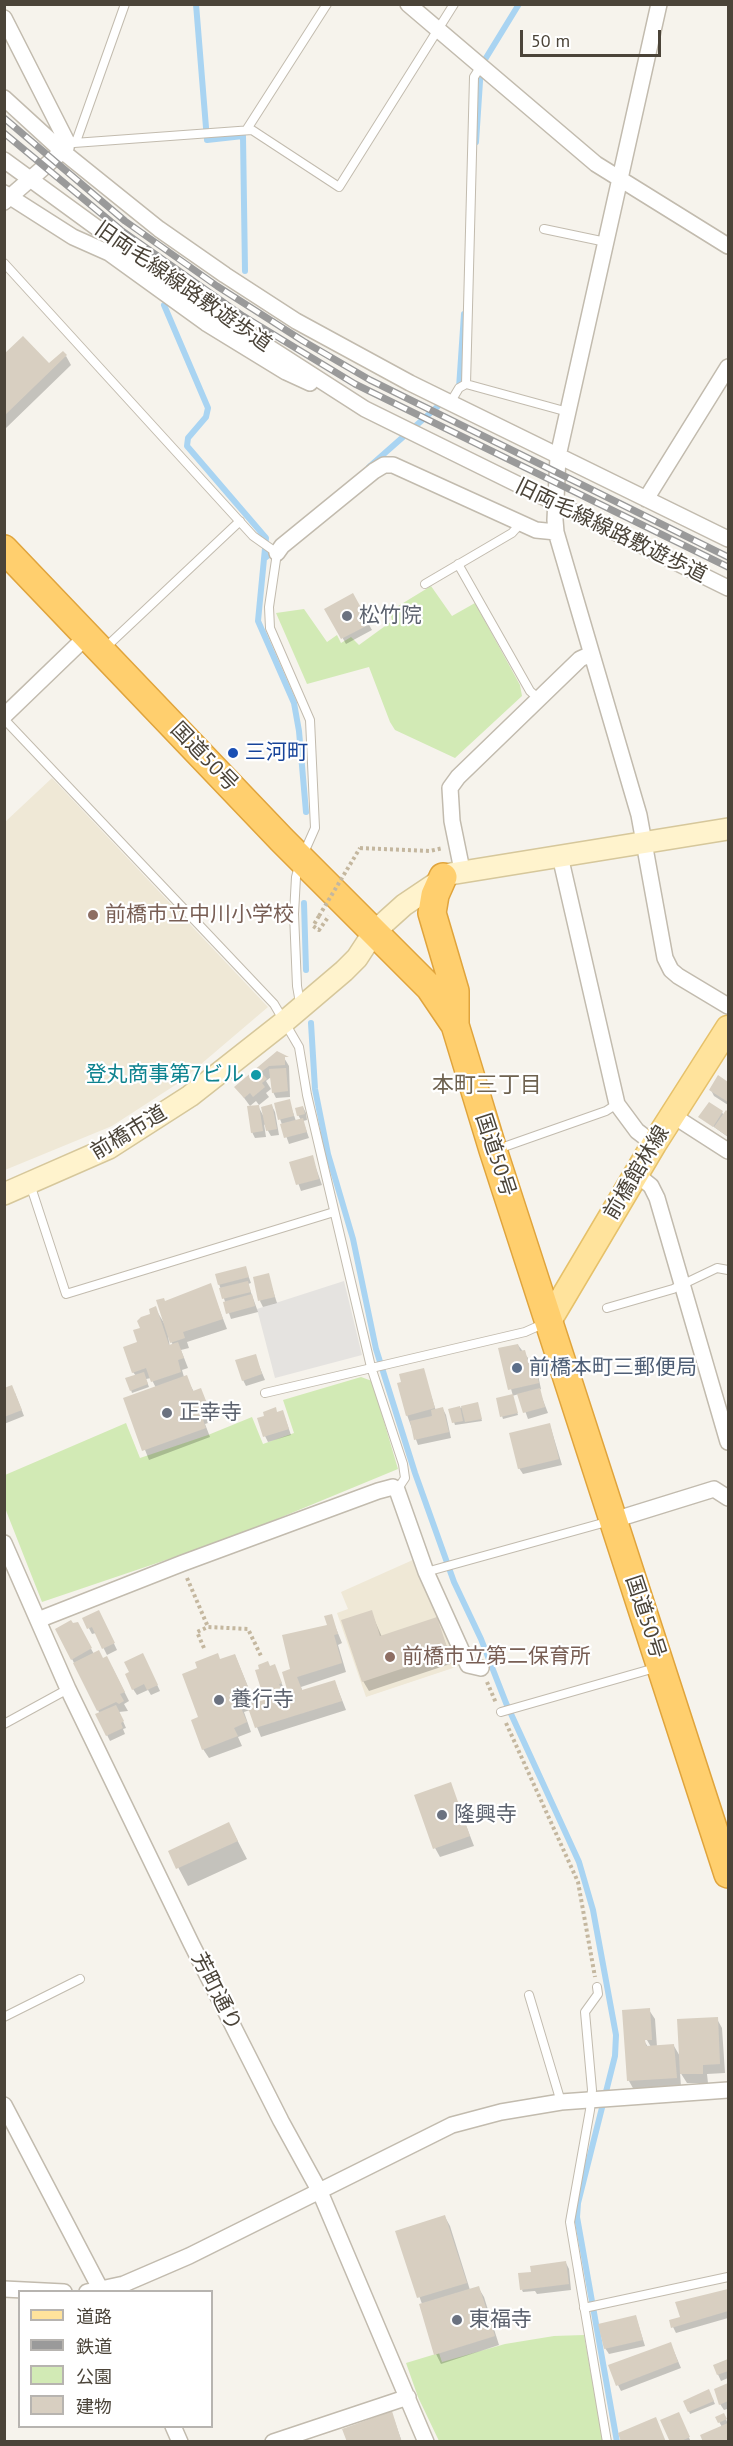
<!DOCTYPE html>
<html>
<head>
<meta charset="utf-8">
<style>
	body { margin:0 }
	#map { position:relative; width:733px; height:2446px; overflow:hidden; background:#f6f3ec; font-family:"PT Sans","Noto Sans JP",sans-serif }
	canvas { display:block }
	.frame { position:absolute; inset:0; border:6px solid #4b4439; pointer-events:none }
	.legend { position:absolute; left:18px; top:2290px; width:195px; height:138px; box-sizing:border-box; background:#fff; border:2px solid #b7b4b0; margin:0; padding:8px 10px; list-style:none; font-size:18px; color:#4b4439 }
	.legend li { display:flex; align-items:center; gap:12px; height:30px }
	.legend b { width:30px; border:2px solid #b7b4b0 }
	.scale { position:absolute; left:520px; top:30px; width:141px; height:27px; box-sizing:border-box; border:3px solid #4b4439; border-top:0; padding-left:8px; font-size:18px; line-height:21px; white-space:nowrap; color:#4b4439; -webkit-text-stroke:4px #fff; paint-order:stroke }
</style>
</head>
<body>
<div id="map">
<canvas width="733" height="2446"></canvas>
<div class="frame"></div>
<ul class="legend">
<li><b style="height:8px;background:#ffe39c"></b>道路</li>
<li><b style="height:8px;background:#9a9a9a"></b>鉄道</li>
<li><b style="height:16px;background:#d2eab5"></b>公園</li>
<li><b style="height:16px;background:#d8cfc1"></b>建物</li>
</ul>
<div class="scale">50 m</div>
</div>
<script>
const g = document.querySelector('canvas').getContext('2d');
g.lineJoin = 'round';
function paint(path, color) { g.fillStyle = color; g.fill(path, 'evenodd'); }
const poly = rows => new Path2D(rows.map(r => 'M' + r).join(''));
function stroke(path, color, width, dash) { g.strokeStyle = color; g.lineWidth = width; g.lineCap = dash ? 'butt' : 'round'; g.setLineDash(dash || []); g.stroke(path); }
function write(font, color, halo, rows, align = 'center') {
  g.font = font + ' "PT Sans","Noto Sans JP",sans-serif'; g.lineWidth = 4.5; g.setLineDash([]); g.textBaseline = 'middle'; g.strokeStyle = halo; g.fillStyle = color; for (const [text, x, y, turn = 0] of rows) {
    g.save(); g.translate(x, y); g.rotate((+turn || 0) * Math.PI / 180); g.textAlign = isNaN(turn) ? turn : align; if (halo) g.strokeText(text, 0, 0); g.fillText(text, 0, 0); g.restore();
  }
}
paint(poly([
	[52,778,268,1007,180,1082,112,1126,5,1170,5,822],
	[415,1559,462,1665,366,1697,337,1613,348,1609,341,1592]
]), '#efe8d6');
paint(poly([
	[431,586,452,616,475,603,520,685,522,696,455,758,395,730,390,722,369,667,307,684,276,613,304,609,327,642,337,635,341,643,351,637,359,645,392,621,390,611],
	[361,1377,372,1381,398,1469,231,1538,42,1602,5,1508,5,1475,126,1423,140,1458,208,1435,252,1417,263,1444,294,1433,283,1400],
	[584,2335,603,2441,439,2441,418,2397,406,2363,439,2353,442,2362,505,2344,554,2336]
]), '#d2eab5');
paint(poly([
	[344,1281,362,1355,275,1378,257,1309]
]), '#e5e3e0');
paint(poly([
	[4,356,49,365,66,356,71,365,4,430],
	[352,595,372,630,346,644,327,610],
	[283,1056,289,1066,290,1097,276,1098,273,1092,271,1077,266,1081,271,1089,266,1093,269,1097,259,1105,256,1101,250,1106,236,1087],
	[718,1077,728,1084,728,1105,714,1096,711,1090],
	[289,1101,296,1121,301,1120,298,1115,303,1107,306,1113,307,1120,303,1121,309,1138,289,1144,280,1119],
	[258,1106,264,1117,272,1106,275,1112,279,1135,271,1136,264,1124,266,1137,255,1138,252,1132],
	[722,1112,724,1116,726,1112,728,1114,728,1137,700,1117],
	[312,1157,322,1185,301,1191,291,1163],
	[245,1267,251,1283,248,1284,258,1312,231,1319,219,1284],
	[268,1275,277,1303,263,1307,260,1301],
	[210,1285,227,1329,187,1342,189,1348,181,1350,188,1368,182,1370,184,1377,186,1377,194,1392,201,1390,214,1421,205,1424,210,1437,149,1460,125,1399,156,1388,151,1378,146,1379,149,1387,132,1393,131,1390,136,1376,133,1372,142,1329,155,1308,164,1323,165,1303],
	[168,1336,173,1345,170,1347],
	[518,1345,528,1358,531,1370,534,1369,538,1375,541,1389,539,1390,548,1413,528,1419,519,1394,512,1396,518,1415,503,1419,497,1400,513,1396,500,1349],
	[255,1356,265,1380,246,1386,243,1380],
	[423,1370,436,1411,443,1409,446,1415,451,1438,418,1445,407,1415],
	[4,1390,15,1393,24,1416,4,1424],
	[477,1404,482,1421,455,1425,450,1410],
	[285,1418,291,1435,268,1442,265,1436],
	[550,1425,562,1465,523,1474,519,1468],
	[371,1612,382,1637,436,1619,453,1663,369,1691,363,1681],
	[331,1616,342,1643,338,1645,346,1672,301,1687,303,1692,335,1682,346,1710,261,1737,250,1710,244,1712,251,1732,238,1737,242,1746,209,1758,203,1749,200,1718,221,1661,235,1655,255,1704,271,1699,262,1688,270,1667,277,1672,284,1689,281,1691,283,1696,290,1694,292,1670,329,1626],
	[102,1618,117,1650,107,1655,96,1633,92,1634,84,1619],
	[77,1624,94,1654,112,1667,129,1701,124,1704,128,1711,119,1712,126,1728,123,1729,125,1734,110,1741,97,1715,100,1714,72,1659,73,1625],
	[146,1661,160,1691,151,1695,148,1690,137,1695,133,1689],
	[450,1784,474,1846,440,1857,435,1848],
	[229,1824,247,1859,188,1886,170,1852],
	[649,2010,655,2019,657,2047,674,2046,681,2058,679,2021,717,2019,722,2028,725,2073,707,2074,708,2083,687,2083,680,2072,681,2087,634,2090,629,2081,623,2011],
	[643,2033,651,2047,648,2047,640,2034],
	[445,2217,450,2226,470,2290,478,2287,484,2297,499,2345,441,2364,436,2354,422,2304,397,2232],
	[566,2263,569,2269,571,2290,537,2294,535,2291,523,2292,522,2290,532,2274],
	[728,2290,728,2318,676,2333,673,2327,682,2318,677,2303],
	[636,2317,645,2346,609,2354,605,2348],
	[673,2349,681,2368,621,2391,618,2385],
	[728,2360,728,2378,721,2381,714,2366],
	[728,2384,728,2413,727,2409,724,2410,720,2404,715,2390],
	[709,2391,715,2404,690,2414,685,2401],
	[724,2415,728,2424,728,2442,705,2442,722,2427,717,2418],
	[394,2419,402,2442,348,2442],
	[681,2420,691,2442,672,2442]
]), '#0003');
stroke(poly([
	[196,4,207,140,243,136,245,271],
	[476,142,481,66,519,4],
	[164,305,208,408,206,417,188,438,187,446,266,538,258,621,294,703,299,731,306,812],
	[457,390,459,388,464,314],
	[369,467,445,400],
	[265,558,276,549],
	[304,903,306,970],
	[311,1023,315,1089,328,1154,353,1239,376,1349,415,1473,454,1582,481,1639,506,1703,579,1862,593,1910,616,2035,615,2056,578,2203,577,2217,617,2442]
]), '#a9d4f2', 6);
paint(poly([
	[23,336,49,363,63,351,67,355,4,416,4,354],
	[353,593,370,624,341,639,324,609],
	[277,1051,289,1057,285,1057,285,1065,269,1066,261,1072,267,1079,262,1083,265,1087,253,1097,250,1093,244,1098,234,1087],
	[286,1068,288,1091,272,1093,269,1069],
	[718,1075,728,1082,728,1102,709,1090],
	[290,1099,294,1116,278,1120,274,1103],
	[709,1102,723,1111,713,1127,698,1117],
	[272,1104,277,1129,266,1131,261,1107],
	[259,1105,263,1131,251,1133,247,1106],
	[303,1106,305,1114,297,1116,295,1108],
	[726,1110,728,1112,728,1133,727,1136,714,1127],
	[303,1118,307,1132,284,1138,280,1124],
	[313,1155,319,1179,296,1185,289,1162],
	[246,1266,249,1277,218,1285,215,1274],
	[269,1273,275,1297,258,1301,253,1277],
	[248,1281,251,1292,222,1299,219,1288],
	[211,1283,223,1319,183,1332,185,1338,170,1343,156,1300,164,1298,165,1301],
	[252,1294,255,1306,226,1314,223,1302],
	[156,1306,169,1345,178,1342,184,1358,178,1360,181,1372,151,1382,146,1368,132,1373,123,1347,137,1342,133,1330,140,1328,137,1321,141,1317,150,1314,149,1309],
	[518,1344,520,1351,525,1350,530,1368,535,1367,539,1383,508,1390,498,1348],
	[256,1354,262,1374,242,1381,235,1360],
	[424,1368,435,1408,406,1416,397,1383,401,1382,399,1374],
	[144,1372,148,1384,130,1391,125,1378],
	[187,1375,193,1391,201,1388,210,1411,201,1414,206,1428,142,1451,123,1398],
	[12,1385,22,1410,4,1417,4,1388],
	[540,1388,545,1407,523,1413,517,1394],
	[513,1394,518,1413,500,1417,496,1398],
	[478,1402,482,1419,465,1422,461,1406],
	[460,1406,463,1421,452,1423,448,1409],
	[276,1407,277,1412,283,1410,289,1429,263,1437,257,1418,264,1416,263,1412],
	[443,1407,449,1432,414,1440,410,1421,432,1416,431,1410],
	[550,1423,559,1459,518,1469,509,1433],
	[99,1610,115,1643,102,1649,92,1627,87,1629,82,1618],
	[372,1610,380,1636,437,1617,449,1653,362,1682,341,1620],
	[332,1614,338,1634,334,1635,342,1663,297,1677,302,1690,335,1680,342,1701,255,1728,247,1705,288,1693,282,1672,290,1669,282,1635,327,1625,324,1616],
	[71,1620,73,1623,78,1622,92,1648,71,1660,55,1629],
	[99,1650,103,1658,107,1656,125,1692,120,1694,124,1701,119,1704,116,1702,97,1711,73,1663],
	[143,1653,158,1685,147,1690,144,1684,132,1690,125,1674,129,1672,124,1662],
	[218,1653,220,1659,235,1654,252,1697,239,1703,247,1722,234,1728,238,1736,202,1750,191,1720,198,1717,182,1674,197,1668,195,1662],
	[268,1661,270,1666,275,1664,282,1683,279,1684,282,1691,268,1696,265,1689,261,1689,255,1670,259,1669,258,1665],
	[116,1705,124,1721,121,1723,123,1728,106,1736,95,1714],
	[451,1782,470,1836,433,1849,414,1795],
	[229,1822,238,1841,176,1869,168,1851],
	[650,2008,652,2040,645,2040,646,2046,674,2044,677,2078,627,2081,622,2010],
	[718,2017,720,2064,703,2065,703,2074,680,2074,677,2019],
	[445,2215,467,2283,417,2298,395,2231],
	[566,2261,569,2284,520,2290,518,2273,531,2272,530,2266],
	[479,2286,495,2336,434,2355,419,2304],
	[728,2289,728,2311,671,2328,669,2320,680,2317,675,2302],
	[636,2315,643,2340,604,2349,598,2324],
	[671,2342,678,2362,616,2386,608,2365],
	[728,2359,728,2371,717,2375,713,2365],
	[728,2383,728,2401,719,2405,714,2389],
	[709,2389,714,2401,688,2412,683,2401],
	[392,2411,401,2440,347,2442,342,2429],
	[679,2412,690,2437,679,2442,670,2442,660,2420],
	[724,2413,727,2419,718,2423,715,2417],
	[656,2417,666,2442,621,2442,618,2433],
	[728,2423,728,2442,703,2442,700,2435]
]), '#d8cfc1');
const lane = poly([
	[247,129,327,4],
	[73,143,77,139,125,4],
	[74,143,252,130,339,187,454,4],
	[544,229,606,242],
	[4,263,253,536,277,553,269,607,270,628,310,720,315,828,303,855],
	[466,384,474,77,481,66],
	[450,403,459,388,466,384,568,412],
	[458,564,530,691,539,699],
	[425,584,512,533,521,523],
	[105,648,240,521],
	[4,719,274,1004,299,1047,307,1095,371,1367,403,1464,405,1478,397,1490],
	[299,866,296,877,294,914,297,986,300,1003],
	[498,1149,606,1111,617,1104],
	[30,1184,66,1294,334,1212],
	[607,1308,673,1289,717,1268,728,1270],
	[265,1393,525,1332,543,1324],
	[426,1572,610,1521],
	[501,1712,655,1668],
	[4,1724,68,1689],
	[597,1987,598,1994,585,2012,592,2090,590,2110,570,2222,607,2442],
	[529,1995,561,2102],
	[4,2017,80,1979],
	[584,2308,728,2277]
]);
const street = poly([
	[408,4,596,164,728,246],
	[659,4,558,456,555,520,556,532,639,815,665,958,671,970,678,976,728,1006],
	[4,18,67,142,66,148,4,202],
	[4,98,62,151,159,229,225,275,296,321,410,383,728,539],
	[4,160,200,303,365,409,728,588],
	[4,193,73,237,109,253,206,323,286,372,310,383],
	[646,499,728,367],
	[277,553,282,546,374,471,384,465,393,465,536,530,556,532],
	[4,716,87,636],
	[560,856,617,1104,637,1131,654,1144],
	[462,870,452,821,450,788,458,777,580,659,591,654],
	[672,1115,728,1151],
	[636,1174,651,1186,657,1198,728,1442],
	[614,1520,714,1489,728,1498],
	[4,1543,68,1689,191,1943,281,2121,320,2192,426,2442],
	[38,1620,183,1563,378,1491,393,1487,397,1490,426,1572,468,1665,481,1668],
	[4,2105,102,2292],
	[4,2289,64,2292],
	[87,2292,124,2284,189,2256,452,2125,501,2112,561,2102,728,2090],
	[173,2426,180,2442],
	[273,2442,408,2397]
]);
const secondary = poly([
	[4,1194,109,1148,190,1096,284,1022,344,971,357,958,374,932,404,905,450,874,728,829]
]);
const primary = poly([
	[549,1321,654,1144,728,1028]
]);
const highway = poly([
	[4,549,282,840,430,988,455,1025,493,1150,728,1874],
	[443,877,435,895,432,913,455,991,455,1024]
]);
stroke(lane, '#c2bbae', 10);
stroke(street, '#c2bbae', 18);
stroke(secondary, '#d6c79b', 24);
stroke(primary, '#e6c16a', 27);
stroke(highway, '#e0a43c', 30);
stroke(poly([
	[360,848,430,851,443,848],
	[319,916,313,926,319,930,329,916],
	[187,1578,208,1627],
	[204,1648,197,1632,208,1627,248,1629,261,1656],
	[487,1682,496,1703],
	[506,1723,578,1882,595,1977]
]), '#c4b79f', 4, [3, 3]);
stroke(lane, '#fff', 8);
stroke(street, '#fff', 15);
stroke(secondary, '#fff3cd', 21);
stroke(primary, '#ffe39c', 24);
stroke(highway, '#ffcf6e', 27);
const rail = poly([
	[4,118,125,221,217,286,303,341,370,380,728,557],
	[4,133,121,230,243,316,355,384,728,567]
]);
stroke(rail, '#9a9a9a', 7);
stroke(rail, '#fff', 4.5, [14]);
stroke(poly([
	[319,916,360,848]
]), '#c4b79f', 4, [3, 3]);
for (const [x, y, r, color] of [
	[347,616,6,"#6b7280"],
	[233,753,6,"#1a4fb4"],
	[93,915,6,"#8d6e63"],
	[256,1075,6,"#0f9aa8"],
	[517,1368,6,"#5c6f8a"],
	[167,1413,6,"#6b7280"],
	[390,1657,6,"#8d6e63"],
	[219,1700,6,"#6b7280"],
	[442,1815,6,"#6b7280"],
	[457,2320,6,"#6b7280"]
]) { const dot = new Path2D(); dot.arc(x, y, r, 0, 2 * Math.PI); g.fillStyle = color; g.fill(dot); stroke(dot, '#fff', 2); }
write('21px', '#4b4439', '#fff', [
	["旧両毛線線路敷遊歩道",183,287,35],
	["旧両毛線線路敷遊歩道",611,531,26],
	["国道50号",204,757,46],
	["前橋市道",129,1133,-31],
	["国道50号",495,1155,72],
	["前橋館林線",637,1173,-59],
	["国道50号",645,1617,72],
	["芳町通り",216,1992,63]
]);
write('21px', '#5b616d', '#fff', [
	["松竹院",359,616],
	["正幸寺",179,1413],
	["養行寺",231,1700],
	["隆興寺",454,1815],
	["東福寺",469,2320]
], 'left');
write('21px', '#164399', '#fff', [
	["三河町",245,753]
], 'left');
write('21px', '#785e54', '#fff', [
	["前橋市立中川小学校",105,915],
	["前橋市立第二保育所",402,1657]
], 'left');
write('21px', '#0d838f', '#fff', [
	["登丸商事第7ビル",244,1075]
], 'right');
write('21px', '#4e5e75', '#fff', [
	["前橋本町三郵便局",529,1368]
], 'left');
write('22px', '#6e6250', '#fff', [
	["本町三丁目",487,1086]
]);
</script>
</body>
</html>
